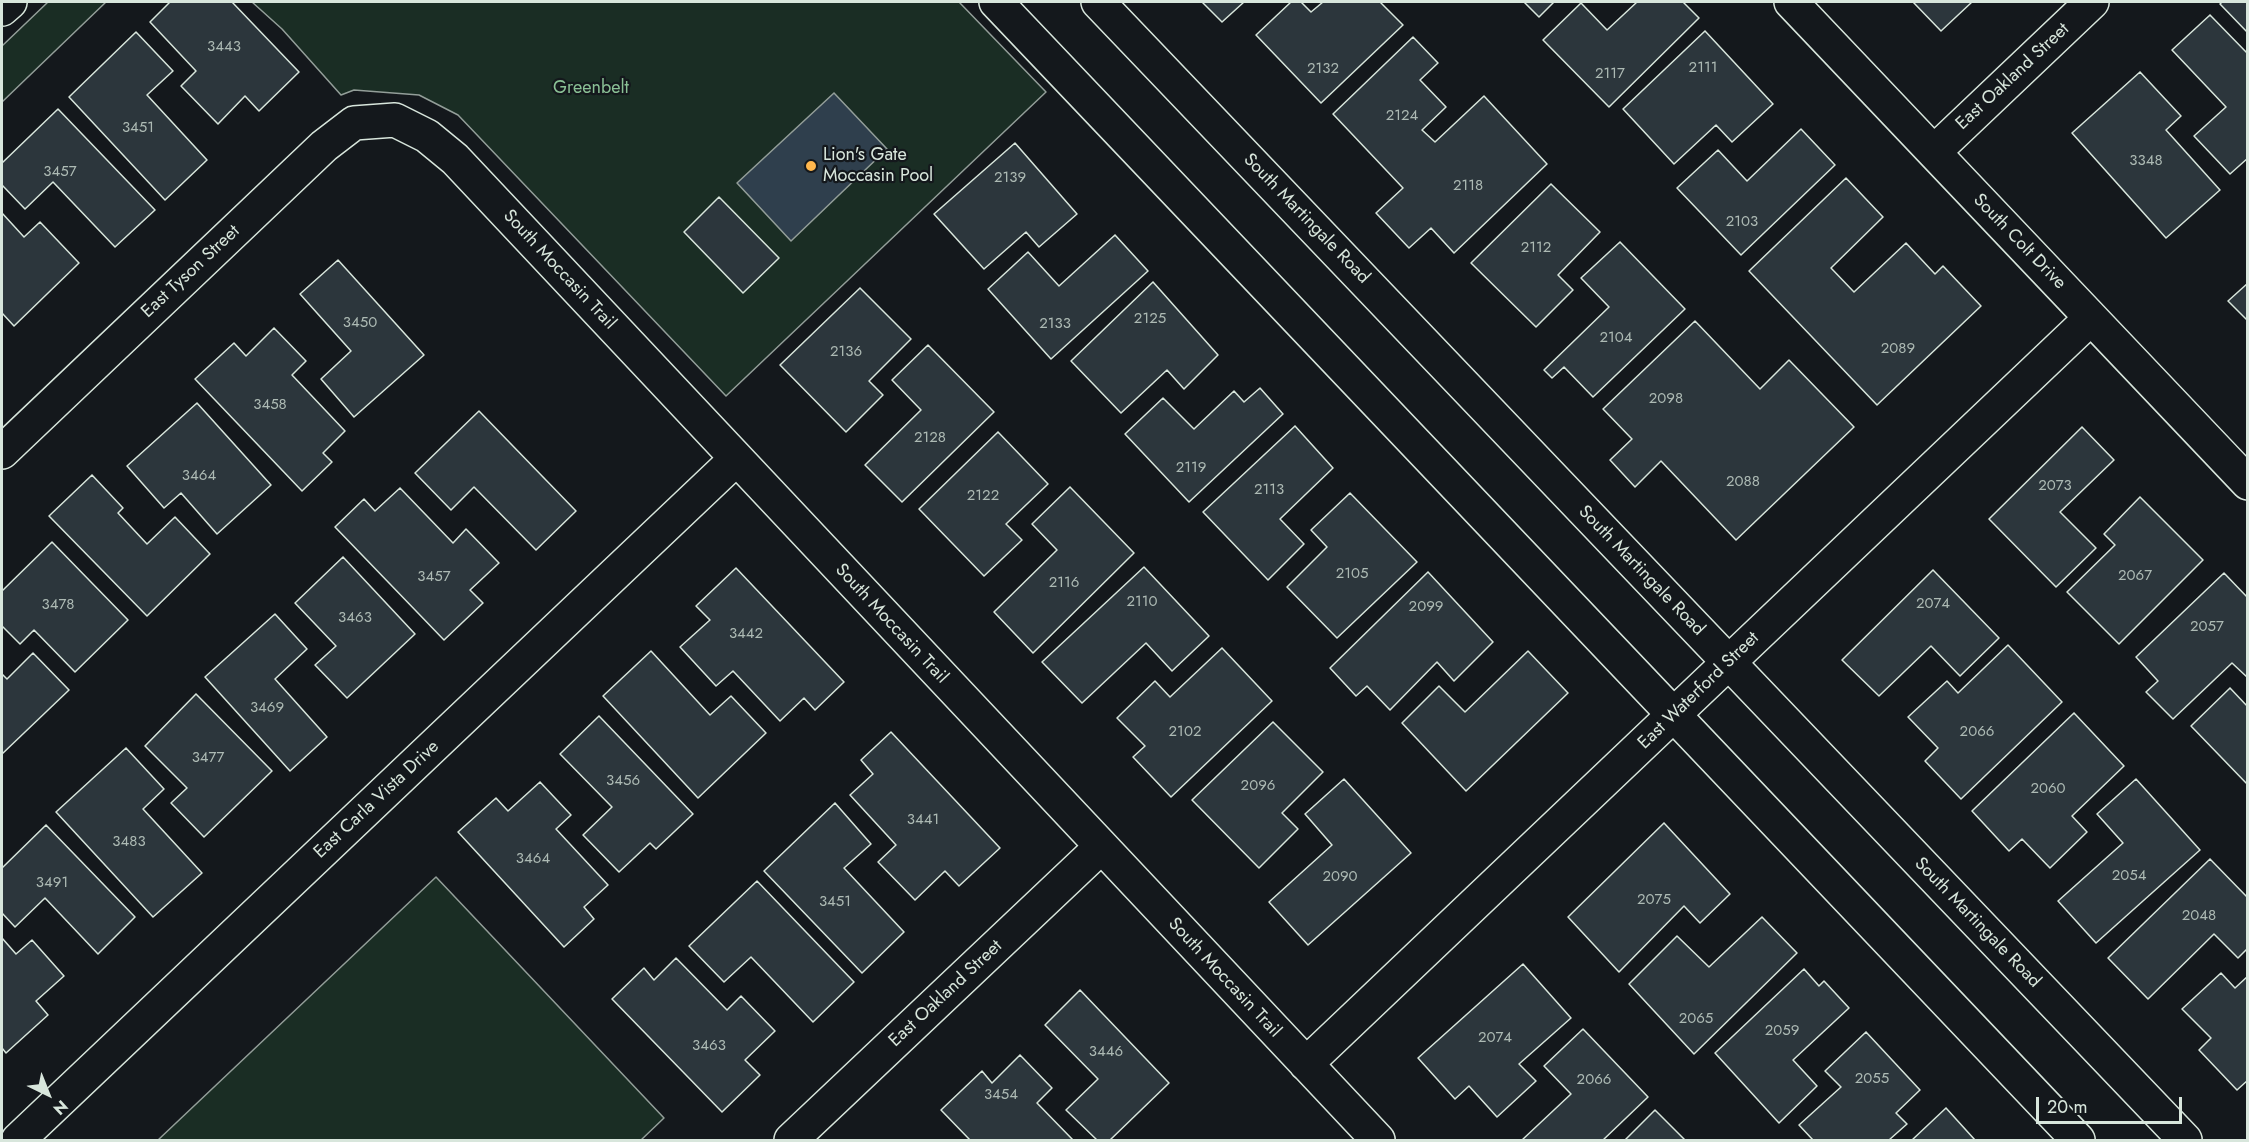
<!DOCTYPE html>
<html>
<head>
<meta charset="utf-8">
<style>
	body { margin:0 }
	#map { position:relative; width:2249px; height:1142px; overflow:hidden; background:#14181c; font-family:Jost,sans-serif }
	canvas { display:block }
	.frame { position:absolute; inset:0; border:3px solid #d8e6dc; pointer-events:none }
	.north { position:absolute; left:18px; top:1064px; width:60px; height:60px; -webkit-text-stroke:4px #14181c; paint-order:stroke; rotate:137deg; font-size:16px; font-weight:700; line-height:24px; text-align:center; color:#d8e6dc }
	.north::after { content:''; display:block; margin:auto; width:21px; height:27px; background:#d8e6dc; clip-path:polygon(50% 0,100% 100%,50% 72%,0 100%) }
	.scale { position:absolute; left:2036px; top:1097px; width:146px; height:27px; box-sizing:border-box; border:3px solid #d8e6dc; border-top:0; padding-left:8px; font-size:18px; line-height:21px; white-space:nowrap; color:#d8e6dc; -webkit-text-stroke:4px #14181c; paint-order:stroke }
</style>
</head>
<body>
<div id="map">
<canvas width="2249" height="1142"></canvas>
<div class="frame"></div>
<div class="north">N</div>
<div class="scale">20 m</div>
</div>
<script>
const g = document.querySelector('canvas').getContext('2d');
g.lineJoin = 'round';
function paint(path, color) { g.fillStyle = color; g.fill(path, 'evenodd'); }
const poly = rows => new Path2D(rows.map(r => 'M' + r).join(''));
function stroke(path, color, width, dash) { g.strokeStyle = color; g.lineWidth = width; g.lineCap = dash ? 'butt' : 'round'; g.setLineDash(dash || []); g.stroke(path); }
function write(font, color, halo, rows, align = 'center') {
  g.font = font + ' Jost,sans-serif'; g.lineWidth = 4.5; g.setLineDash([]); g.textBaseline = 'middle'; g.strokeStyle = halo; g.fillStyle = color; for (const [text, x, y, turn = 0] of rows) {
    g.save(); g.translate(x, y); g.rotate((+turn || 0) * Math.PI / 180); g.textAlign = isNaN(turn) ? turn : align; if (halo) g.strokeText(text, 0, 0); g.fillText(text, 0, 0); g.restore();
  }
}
const green = poly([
	[48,2,106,2,2,102,2,46,48,2],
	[252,2,959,2,1046,92,726,396,458,115,419,95,354,90,341,95,282,29,252,2],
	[436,877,664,1118,641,1140,158,1140,436,877]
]);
paint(green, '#1a2d24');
stroke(green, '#939e99', 1.5);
const water = poly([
	[834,93,887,149,791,241,737,183,834,93]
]);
paint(water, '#2f3f4d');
stroke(water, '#939e99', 1.5);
const building = poly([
	[170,2,232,2,299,72,259,111,245,96,218,124,181,86,196,71,150,22,170,2],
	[1202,2,1244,2,1222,22,1202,2],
	[1291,2,1301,2,1311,12,1323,2,1380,2,1403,25,1321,103,1256,35,1291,2],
	[1524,2,1554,2,1539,17,1524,2],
	[1637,2,1683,2,1699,18,1609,107,1543,40,1581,3,1607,30,1637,2],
	[1913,2,1972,2,1941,31,1913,2],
	[2222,2,2248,2,2248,33,2220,4,2222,2],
	[2210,15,2248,54,2248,158,2230,174,2194,136,2226,107,2172,50,2210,15],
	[1705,31,1773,104,1732,142,1716,125,1674,164,1623,109,1705,31],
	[136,32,173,71,147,95,207,160,165,200,69,97,136,32],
	[1413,37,1438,63,1420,80,1446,107,1422,130,1435,142,1484,96,1547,164,1454,253,1431,228,1409,248,1376,213,1403,188,1333,114,1413,37],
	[2140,72,2181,116,2166,130,2220,190,2166,238,2072,133,2140,72],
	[58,109,155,210,115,247,53,182,25,209,2,185,2,163,58,109],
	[1801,129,1835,165,1741,255,1677,188,1718,150,1747,181,1801,129],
	[1015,143,1077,214,1039,247,1026,232,984,269,934,214,1015,143],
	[1846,178,1883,217,1831,268,1854,292,1906,243,1935,274,1943,266,1981,306,1877,405,1749,271,1846,178],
	[1551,184,1600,232,1558,275,1573,290,1536,327,1471,263,1551,184],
	[719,197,779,258,743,293,684,232,719,197],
	[2,213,24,237,40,222,79,263,14,326,2,313,2,213],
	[1115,235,1148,271,1051,359,988,289,1028,252,1059,286,1115,235],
	[1620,242,1685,309,1593,397,1564,367,1552,378,1544,370,1609,307,1581,278,1620,242],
	[338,260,424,355,354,417,321,379,351,351,300,294,338,260],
	[1153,282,1218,355,1184,389,1167,370,1121,413,1071,361,1153,282],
	[2248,283,2248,321,2228,301,2248,283],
	[860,288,911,339,869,381,883,395,846,432,780,365,860,288],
	[1695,321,1760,389,1789,360,1854,427,1736,540,1661,461,1635,487,1610,460,1632,439,1603,409,1695,321],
	[274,328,306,361,292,375,345,431,323,453,332,462,302,491,195,379,234,343,246,356,274,328],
	[928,345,994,412,902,502,865,465,921,410,892,380,928,345],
	[1260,388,1283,414,1189,502,1125,434,1163,398,1194,429,1234,391,1244,402,1260,388],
	[197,403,271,485,217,534,181,493,164,508,127,466,197,403],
	[479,411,576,511,536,550,474,487,451,510,415,473,479,411],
	[1295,426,1333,468,1280,519,1304,544,1268,580,1203,512,1295,426],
	[2082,427,2114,460,2060,512,2096,548,2056,587,1989,519,2082,427],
	[998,432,1048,484,1006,524,1022,540,984,576,919,509,998,432],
	[92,475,123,508,118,513,147,544,175,517,210,554,147,616,49,516,92,475],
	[1070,487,1134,553,1033,653,994,612,1057,550,1032,524,1070,487],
	[400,488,453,543,466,529,499,563,470,590,483,603,444,640,335,527,364,499,375,511,400,488],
	[1350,493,1417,562,1337,638,1287,587,1327,547,1311,530,1350,493],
	[2140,497,2203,560,2119,644,2067,592,2115,545,2104,534,2140,497],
	[52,542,128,620,75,672,34,630,20,644,2,626,2,591,52,542],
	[343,557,415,634,347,698,315,665,336,646,295,603,343,557],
	[1144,567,1209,636,1172,671,1146,643,1082,703,1042,662,1144,567],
	[736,568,844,682,815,710,804,698,780,721,733,671,716,686,680,647,710,620,696,606,736,568],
	[1933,570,1999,638,1960,676,1931,646,1879,696,1842,660,1933,570],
	[1428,572,1493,642,1454,681,1437,662,1390,710,1367,686,1356,696,1330,668,1428,572],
	[2224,573,2248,598,2248,678,2232,663,2173,719,2146,692,2158,681,2136,657,2224,573],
	[275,614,307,649,275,679,327,737,290,771,205,677,275,614],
	[2008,645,2062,702,1961,799,1925,761,1938,748,1908,717,1947,681,1958,693,2008,645],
	[1222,648,1272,701,1171,797,1133,757,1145,746,1117,718,1155,681,1170,697,1222,648],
	[651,651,710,715,731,696,766,733,698,798,603,696,651,651],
	[1528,651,1568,693,1466,791,1402,723,1439,686,1465,712,1528,651],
	[33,653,69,690,2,754,2,674,7,679,33,653],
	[2230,688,2248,707,2248,785,2191,726,2230,688],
	[196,694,272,771,204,837,171,803,187,788,145,746,196,694],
	[2074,713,2124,766,2072,816,2087,832,2050,868,2022,839,2009,851,1972,811,2074,713],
	[599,716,693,814,656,849,650,843,619,872,583,835,612,807,560,754,599,716],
	[1273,722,1323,772,1282,813,1298,829,1259,868,1192,800,1273,722],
	[891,732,1000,848,959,886,945,871,915,900,878,862,896,845,850,795,873,774,861,760,891,732],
	[126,748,164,789,143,809,202,873,153,917,56,812,126,748],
	[1344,779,1411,853,1308,945,1269,902,1332,845,1305,814,1344,779],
	[2136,779,2200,850,2096,943,2058,901,2123,843,2097,814,2136,779],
	[540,782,571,815,556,829,608,885,584,907,594,919,564,947,458,832,496,798,508,811,540,782],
	[835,803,871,844,844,868,904,932,862,973,764,871,835,803],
	[1664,823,1730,894,1700,923,1684,906,1619,972,1568,917,1664,823],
	[46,825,135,917,98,954,45,898,15,927,2,913,2,868,46,825],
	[2210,859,2248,898,2248,948,2238,958,2214,934,2148,999,2108,958,2210,859],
	[757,881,854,982,813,1022,751,957,724,982,689,946,757,881],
	[1762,917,1797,953,1694,1054,1629,984,1677,936,1709,967,1762,917],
	[2,938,16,954,32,940,64,976,36,1001,48,1015,6,1053,2,1048,2,938],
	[676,958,727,1010,741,996,775,1031,745,1060,760,1075,722,1112,612,999,644,968,654,980,676,958],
	[1523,964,1571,1018,1519,1064,1536,1081,1497,1117,1469,1086,1455,1099,1418,1058,1523,964],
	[1804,969,1819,986,1824,981,1849,1008,1793,1060,1817,1086,1779,1123,1715,1053,1804,969],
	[2221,973,2235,988,2248,976,2248,1080,2237,1090,2199,1050,2211,1038,2182,1009,2221,973],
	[1080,990,1169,1083,1110,1140,1097,1140,1066,1110,1098,1079,1045,1025,1080,990],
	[1583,1029,1648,1097,1603,1140,1522,1140,1571,1094,1544,1066,1583,1029],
	[1866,1032,1920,1090,1896,1113,1907,1124,1889,1140,1813,1140,1799,1125,1841,1087,1825,1071,1866,1032],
	[1020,1055,1052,1088,1037,1103,1073,1140,970,1140,941,1110,982,1071,992,1083,1020,1055],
	[1946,1108,1975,1140,1912,1140,1946,1108],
	[1655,1110,1685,1140,1625,1140,1655,1110]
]);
paint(building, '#2c363c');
stroke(building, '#d8e6dc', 1.5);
const street = poly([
	[1791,2,2248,483],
	[1934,152,2092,2],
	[2,452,324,146,354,123,395,120,427,136,455,159,1378,1140],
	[1306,1064,2091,318],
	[18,1140,736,459],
	[791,1140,1101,847]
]);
const secondary = poly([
	[996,2,2078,1140],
	[1098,2,2185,1140],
	[2,9,10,2]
]);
stroke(street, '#d8e6dc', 36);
stroke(secondary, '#d8e6dc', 36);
stroke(street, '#14181c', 33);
stroke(secondary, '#14181c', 33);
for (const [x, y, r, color] of [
	[811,166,6,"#ffb74d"]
]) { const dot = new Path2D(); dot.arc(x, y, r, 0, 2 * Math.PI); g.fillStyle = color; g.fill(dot); stroke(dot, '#14181c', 2); }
write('15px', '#adbab4', null, [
	["3443",224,47],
	["2111",1703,68],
	["2132",1323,69],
	["2117",1610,74],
	["2124",1402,116],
	["3451",138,128],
	["3348",2146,161],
	["3457",60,172],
	["2139",1010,178],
	["2118",1468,186],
	["2103",1742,222],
	["2112",1536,248],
	["2125",1150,319],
	["3450",360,323],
	["2133",1055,324],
	["2104",1616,338],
	["2089",1898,349],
	["2136",846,352],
	["2098",1666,399],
	["3458",270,405],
	["2128",930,438],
	["2119",1191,468],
	["3464",199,476],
	["2088",1743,482],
	["2073",2055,486],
	["2113",1269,490],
	["2122",983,496],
	["2105",1352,574],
	["2067",2135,576],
	["3457",434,577],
	["2116",1064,583],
	["2110",1142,602],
	["2074",1933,604],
	["3478",58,605],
	["2099",1426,607],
	["3463",355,618],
	["2057",2207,627],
	["3442",746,634],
	["3469",267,708],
	["2102",1185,732],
	["2066",1977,732],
	["3477",208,758],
	["3456",623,781],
	["2096",1258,786],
	["2060",2048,789],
	["3441",923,820],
	["3483",129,842],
	["3464",533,859],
	["2054",2129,876],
	["2090",1340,877],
	["3491",52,883],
	["2075",1654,900],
	["3451",835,902],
	["2048",2199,916],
	["2065",1696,1019],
	["2059",1782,1031],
	["2074",1495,1038],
	["3463",709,1046],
	["3446",1106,1052],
	["2055",1872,1079],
	["2066",1594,1080],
	["3454",1001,1095]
]);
write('18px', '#d8e6dc', '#14181c', [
	["East Oakland Street",2013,77,-43],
	["South Martingale Road",1306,219,46],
	["South Colt Drive",2019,242,46],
	["South Moccasin Trail",559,270,47],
	["East Tyson Street",191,272,-43],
	["South Martingale Road",1641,571,46],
	["South Moccasin Trail",891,624,47],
	["East Waterford Street",1699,691,-44],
	["East Carla Vista Drive",377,800,-43],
	["South Martingale Road",1977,923,46],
	["South Moccasin Trail",1224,978,47],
	["East Oakland Street",946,994,-43]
]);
write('18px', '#8ac095', '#14181c', [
	["Greenbelt",591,89]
]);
write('18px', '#d8e6dc', '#14181c', [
	["Lion's Gate",823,156],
	["Moccasin Pool",823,177]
], 'left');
</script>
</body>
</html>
